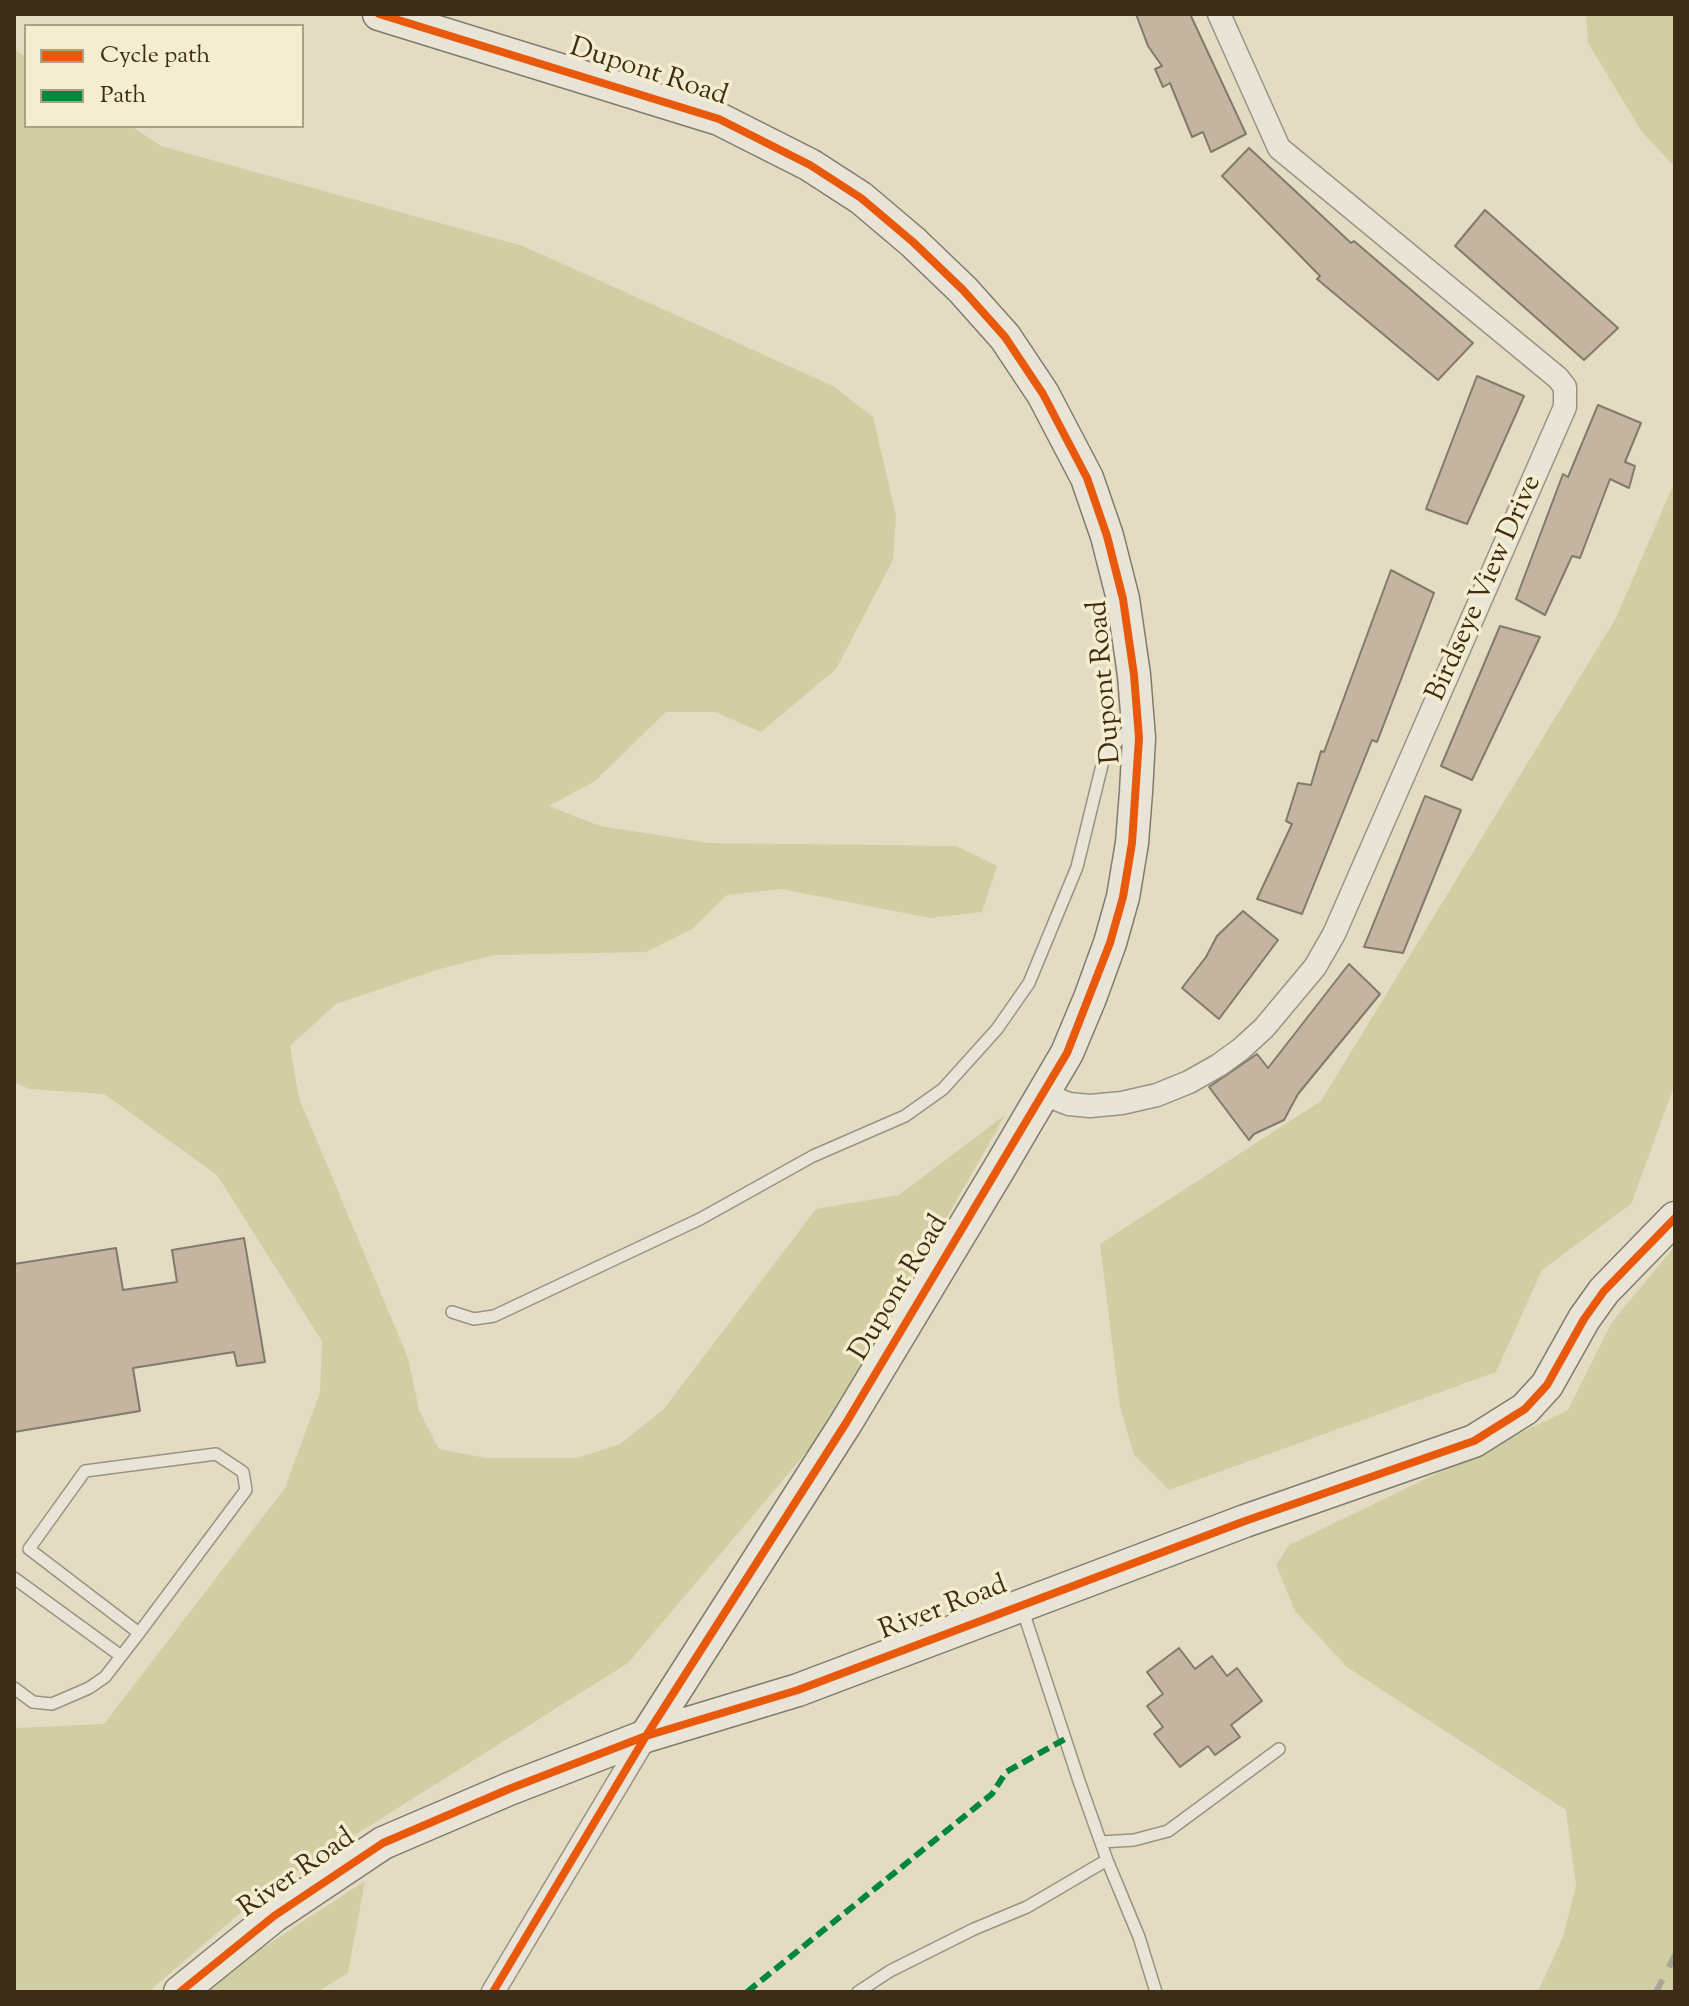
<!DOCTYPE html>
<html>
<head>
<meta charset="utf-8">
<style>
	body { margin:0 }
	#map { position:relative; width:1689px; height:2006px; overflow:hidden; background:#e3dcc3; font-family:"Sorts Mill Goudy",serif }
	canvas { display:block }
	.frame { position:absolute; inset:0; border:16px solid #3d2d17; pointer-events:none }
	.legend { position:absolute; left:24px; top:24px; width:280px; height:104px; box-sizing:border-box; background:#f5edd0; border:2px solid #aba086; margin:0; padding:10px 14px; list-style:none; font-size:24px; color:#3d2d17 }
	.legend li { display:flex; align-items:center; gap:16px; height:40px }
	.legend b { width:40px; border:2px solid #aba086 }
</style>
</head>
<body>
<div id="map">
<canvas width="1689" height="2006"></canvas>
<div class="frame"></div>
<ul class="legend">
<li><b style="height:10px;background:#e8590c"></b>Cycle path</li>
<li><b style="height:10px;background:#00873e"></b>Path</li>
</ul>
</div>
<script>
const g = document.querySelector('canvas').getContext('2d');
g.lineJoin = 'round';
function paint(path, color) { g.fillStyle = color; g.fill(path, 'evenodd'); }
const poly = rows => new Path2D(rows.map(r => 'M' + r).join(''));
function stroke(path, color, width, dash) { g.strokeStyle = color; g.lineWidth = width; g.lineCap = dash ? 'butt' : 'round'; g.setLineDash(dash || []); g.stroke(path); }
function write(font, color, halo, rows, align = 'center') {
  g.font = font + ' "Sorts Mill Goudy",serif'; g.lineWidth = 7; g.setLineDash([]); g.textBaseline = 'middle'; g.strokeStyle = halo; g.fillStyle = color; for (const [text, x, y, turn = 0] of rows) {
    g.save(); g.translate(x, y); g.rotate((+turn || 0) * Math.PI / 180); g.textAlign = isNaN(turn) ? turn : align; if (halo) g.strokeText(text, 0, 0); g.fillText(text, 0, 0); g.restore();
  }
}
paint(poly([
	[1586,14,1675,14,1675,167,1642,132,1588,43],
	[14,49,26,57,26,126,131,126,161,146,523,246,833,386,873,417,896,515,893,560,836,669,761,732,715,712,666,712,595,781,549,806,600,826,709,843,956,846,997,866,982,912,930,918,781,889,727,895,692,929,646,952,494,955,440,969,336,1004,290,1046,299,1098,408,1358,419,1410,439,1449,486,1458,577,1458,620,1444,663,1410,816,1209,899,1195,1005,1115,827,1428,628,1663,266,1891,148,1992,14,1992,14,1728,104,1724,285,1488,320,1392,322,1341,217,1175,104,1094,29,1089,14,1082],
	[1675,481,1675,1084,1631,1204,1542,1270,1496,1372,1169,1490,1134,1455,1120,1407,1100,1244,1321,1101,1616,618],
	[1675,1246,1675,1992,1538,1992,1563,1937,1576,1886,1566,1810,1347,1667,1295,1611,1276,1565,1289,1545,1568,1410,1612,1322],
	[365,1881,348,1973,317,1992,205,1992,227,1971]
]), '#d1cea3');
const building = poly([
	[1136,14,1190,14,1246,134,1211,152,1203,132,1192,137,1170,83,1163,87,1155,69,1162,66,1148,46,1136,14],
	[1249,148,1351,243,1354,241,1473,343,1438,380,1317,279,1320,276,1222,176,1249,148],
	[1485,210,1618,328,1584,360,1455,246,1485,210],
	[1477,376,1524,396,1467,524,1426,509,1477,376],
	[1598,405,1641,423,1625,462,1635,466,1629,488,1610,479,1580,558,1572,556,1545,615,1516,599,1563,474,1568,477,1598,405],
	[1391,570,1434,593,1377,742,1372,740,1302,914,1257,899,1292,824,1286,821,1298,783,1311,785,1321,751,1324,752,1391,570],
	[1500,626,1540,637,1472,780,1441,766,1500,626],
	[1425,796,1461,810,1403,953,1364,947,1425,796],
	[1243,911,1278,940,1219,1019,1182,988,1206,957,1217,936,1243,911],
	[1349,964,1380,994,1298,1094,1284,1120,1254,1134,1249,1140,1209,1087,1257,1054,1268,1068,1349,964],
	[244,1238,265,1362,237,1366,234,1352,133,1368,140,1411,14,1432,14,1264,116,1248,123,1290,177,1282,172,1250,244,1238],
	[1179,1648,1195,1669,1212,1656,1227,1676,1237,1668,1262,1701,1231,1725,1240,1737,1215,1755,1208,1746,1180,1767,1154,1734,1163,1727,1147,1706,1163,1694,1147,1672,1179,1648]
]);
paint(building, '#c5b4a0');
stroke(building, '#817b6b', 2);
const lane = poly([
	[452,1312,474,1319,494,1316,700,1219,813,1156,905,1116,943,1089,997,1029,1029,983,1077,867,1104,757,1131,726],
	[14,1578,121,1656],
	[1022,1608,1079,1781,1107,1860,1139,1937,1156,1992],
	[14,1688,33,1702,52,1704,89,1688,105,1677,139,1633,246,1490,243,1472,216,1454,85,1471,29,1549,139,1633],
	[1101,1842,1134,1840,1168,1831,1279,1749],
	[858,1992,890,1971,974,1929,1027,1907,1107,1860]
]);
const street = poly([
	[1043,1094,1069,1104,1090,1106,1122,1103,1157,1095,1189,1082,1219,1065,1241,1049,1264,1028,1315,967,1334,934,1565,407,1565,387,1558,378,1279,148,1219,14],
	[493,1992,646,1736]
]);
const secondary = poly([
	[379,14,719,119,810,165,861,198,913,242,963,290,1005,337,1043,394,1087,478,1107,536,1123,599,1134,675,1139,738,1136,792,1132,843,1123,897,1110,943,1090,998,1067,1053,999,1169,846,1423,646,1736],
	[180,1992,274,1916,383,1843,509,1789,646,1736,798,1690,1245,1521,1474,1441,1525,1409,1547,1385,1584,1319,1604,1291,1675,1218]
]);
stroke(lane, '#999382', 14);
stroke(street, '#999382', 25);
stroke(secondary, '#817b6b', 35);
stroke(lane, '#e8e4d8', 11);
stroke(street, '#e8e4d8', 22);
stroke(secondary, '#e8e4d8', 32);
stroke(poly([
	[1656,1992,1675,1955]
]), '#a9a599', 6, [14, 14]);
stroke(poly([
	[747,1992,992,1794,1006,1772,1065,1739]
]), '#00873e', 6, [12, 6]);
stroke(poly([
	[379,14,719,119,810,165,861,198,913,242,963,290,1005,337,1043,394,1087,478,1107,536,1123,599,1134,675,1139,738,1132,843,1123,897,1110,943,1067,1053,846,1423,646,1736,493,1992],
	[180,1992,274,1916,383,1843,509,1789,646,1736,798,1690,1245,1521,1474,1441,1525,1409,1547,1385,1584,1319,1604,1291,1675,1218]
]), '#e8590c', 8);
write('28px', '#3d2d17', '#f5edd0', [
	["Dupont Road",648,74,18],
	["Birdseye View Drive",1486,589,-66],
	["Dupont Road",1107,682,-95],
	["Dupont Road",901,1289,-59],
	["River Road",944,1610,-21],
	["River Road",298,1875,-35]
]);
</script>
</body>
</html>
